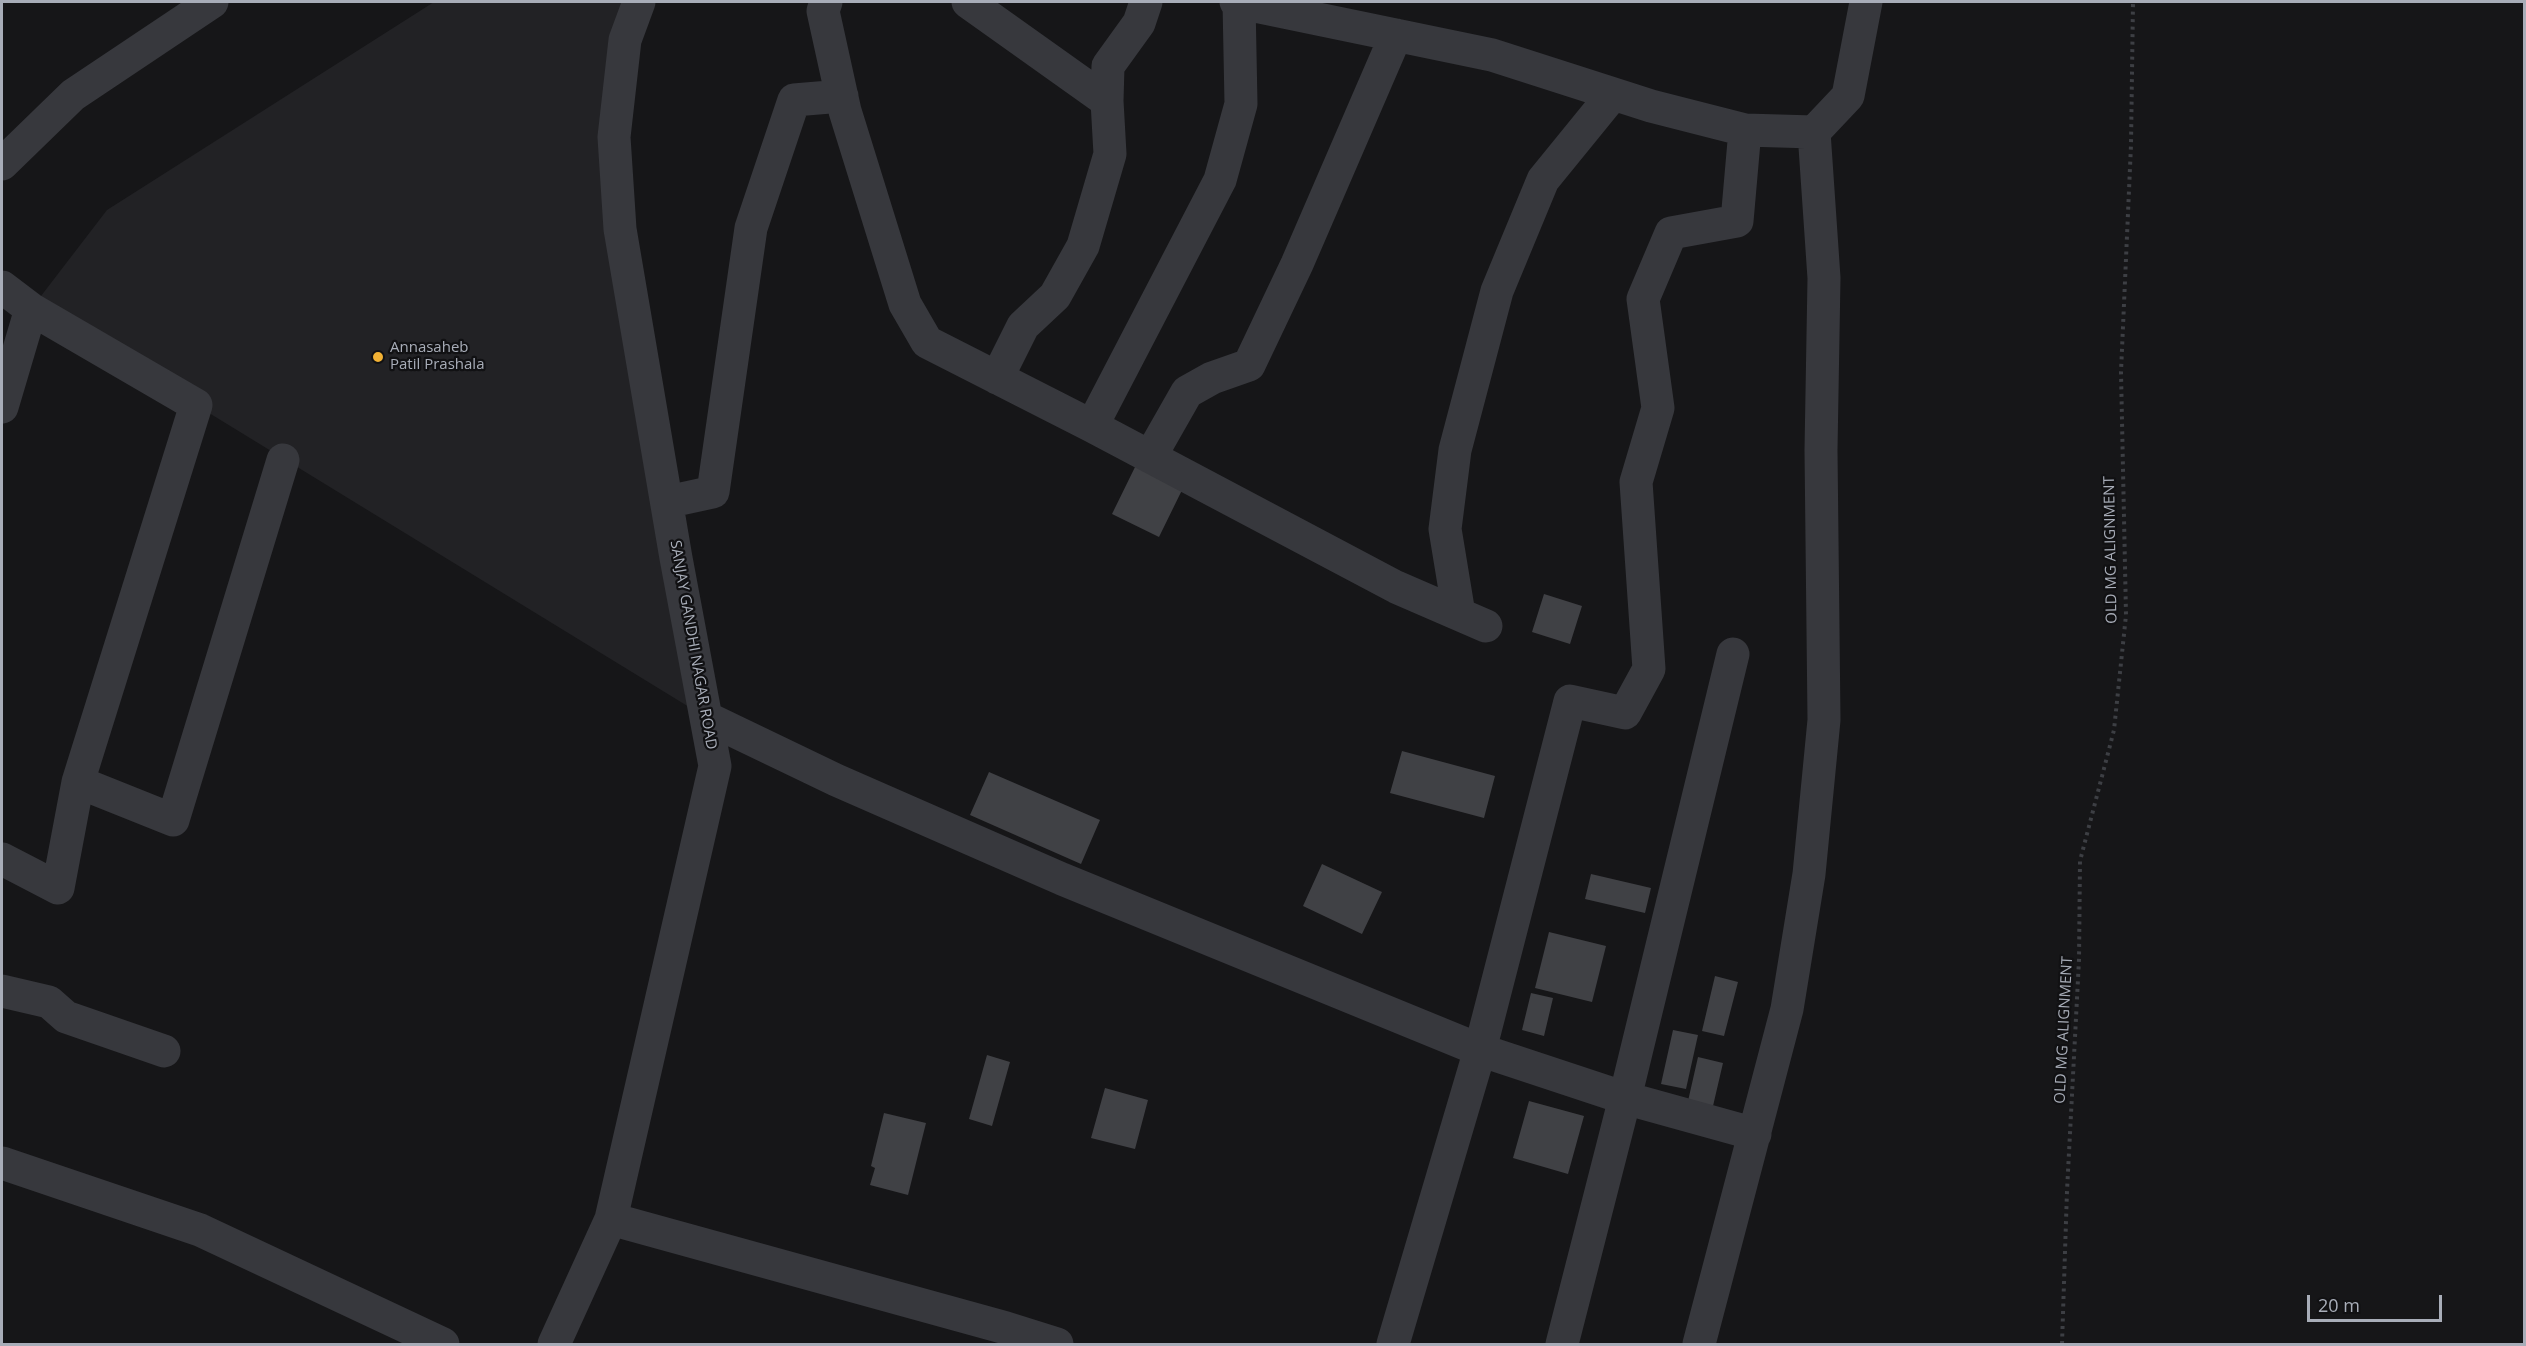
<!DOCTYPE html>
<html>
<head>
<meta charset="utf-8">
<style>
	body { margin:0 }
	#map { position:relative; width:2526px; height:1346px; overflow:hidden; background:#161618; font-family:"Open Sans",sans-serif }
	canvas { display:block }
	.frame { position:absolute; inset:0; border:3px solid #a8adb8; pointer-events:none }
	.scale { position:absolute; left:2307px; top:1295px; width:135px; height:27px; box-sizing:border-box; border:3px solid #a8adb8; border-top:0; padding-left:8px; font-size:18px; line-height:21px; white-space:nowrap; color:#a8adb8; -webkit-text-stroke:4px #111113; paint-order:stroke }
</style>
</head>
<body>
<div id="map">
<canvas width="2526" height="1346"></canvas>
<div class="frame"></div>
<div class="scale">20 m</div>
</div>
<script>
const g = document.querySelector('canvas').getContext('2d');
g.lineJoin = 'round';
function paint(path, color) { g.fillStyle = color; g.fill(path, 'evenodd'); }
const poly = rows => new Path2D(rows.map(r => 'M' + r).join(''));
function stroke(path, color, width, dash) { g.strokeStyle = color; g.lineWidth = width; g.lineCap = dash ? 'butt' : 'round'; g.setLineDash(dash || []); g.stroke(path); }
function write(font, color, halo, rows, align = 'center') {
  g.font = font + ' "Open Sans",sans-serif'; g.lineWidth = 4.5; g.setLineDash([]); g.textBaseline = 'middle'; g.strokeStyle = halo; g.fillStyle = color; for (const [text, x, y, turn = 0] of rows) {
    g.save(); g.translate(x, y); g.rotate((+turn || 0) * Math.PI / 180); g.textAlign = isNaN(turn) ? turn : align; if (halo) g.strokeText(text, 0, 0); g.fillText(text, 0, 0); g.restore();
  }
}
paint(poly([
	[434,2,645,2,620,229,707,718,196,405,31,309,107,210]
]), '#222225');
paint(poly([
	[1136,465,1183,488,1159,537,1112,514],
	[1544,594,1582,606,1570,644,1532,632],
	[1402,751,1495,776,1484,818,1390,793],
	[989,772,1100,820,1081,864,970,815],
	[1322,864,1382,892,1362,934,1303,906],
	[1591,874,1651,888,1645,913,1585,899],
	[1549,932,1606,946,1592,1002,1535,988],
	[1715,976,1738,982,1724,1036,1702,1031],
	[1531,993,1553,998,1544,1036,1522,1030],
	[1673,1030,1698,1035,1686,1089,1661,1084],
	[987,1055,1010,1062,992,1126,969,1119],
	[1698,1057,1723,1063,1713,1106,1688,1101],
	[1105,1088,1148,1100,1135,1149,1091,1138],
	[1529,1101,1584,1116,1568,1174,1513,1158],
	[884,1113,926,1123,908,1195,870,1185,875,1168,871,1166]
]), '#404145');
stroke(poly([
	[2062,1344,2067,1191,2079,960,2080,861,2114,730,2126,615,2121,372,2131,145,2133,2]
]), '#3d3f44', 4, [3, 4.5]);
stroke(poly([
	[826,2,823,11,845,111,905,304,927,342,1092,426,1396,587,1486,626],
	[968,2,1107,101],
	[1236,2,1492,55,1651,106,1745,130,1814,132,1848,96,1866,2],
	[2,164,73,95,212,2],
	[2,287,31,309,196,405,78,782],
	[997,378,1023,326,1055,296,1083,246,1110,154,1107,101,1108,66,1139,23,1146,2],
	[2,407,31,309],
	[1092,426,1220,180,1241,104,1239,2],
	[1150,457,1187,392,1212,378,1249,365,1297,264,1396,35],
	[667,502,713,492,751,228,794,100,842,96],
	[1459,614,1445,529,1455,450,1497,291,1543,180,1613,94],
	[707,718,836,780,1062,879,1480,1050,1625,1098,1755,1134],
	[2,859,58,888,78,782,173,820,283,460],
	[2,991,49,1002,66,1017,164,1051],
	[2,1163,200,1230,443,1344],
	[611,1219,1006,1328,1057,1344],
	[554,1344,611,1219,715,766,676,558,620,229,614,137,625,40,639,2],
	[1393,1344,1480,1050,1570,701,1625,713,1649,669,1636,482,1658,408,1643,299,1671,233,1737,221,1745,130],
	[1562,1344,1625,1098,1733,654],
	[1699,1344,1787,1009,1809,874,1824,720,1821,450,1824,278,1814,132]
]), '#37383d', 33);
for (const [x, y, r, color] of [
	[378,357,6,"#f2b134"]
]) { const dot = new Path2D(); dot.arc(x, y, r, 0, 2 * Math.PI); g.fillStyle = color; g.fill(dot); stroke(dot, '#111113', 2); }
write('15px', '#a8adb8', '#111113', [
	["Annasaheb",390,348],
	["Patil Prashala",390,365]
], 'left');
write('15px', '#a8adb8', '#111113', [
	["OLD MG ALIGNMENT",2111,550,-91],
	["SANJAY GANDHI NAGAR ROAD",693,645,80],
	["OLD MG ALIGNMENT",2064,1030,-87]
]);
</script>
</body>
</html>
